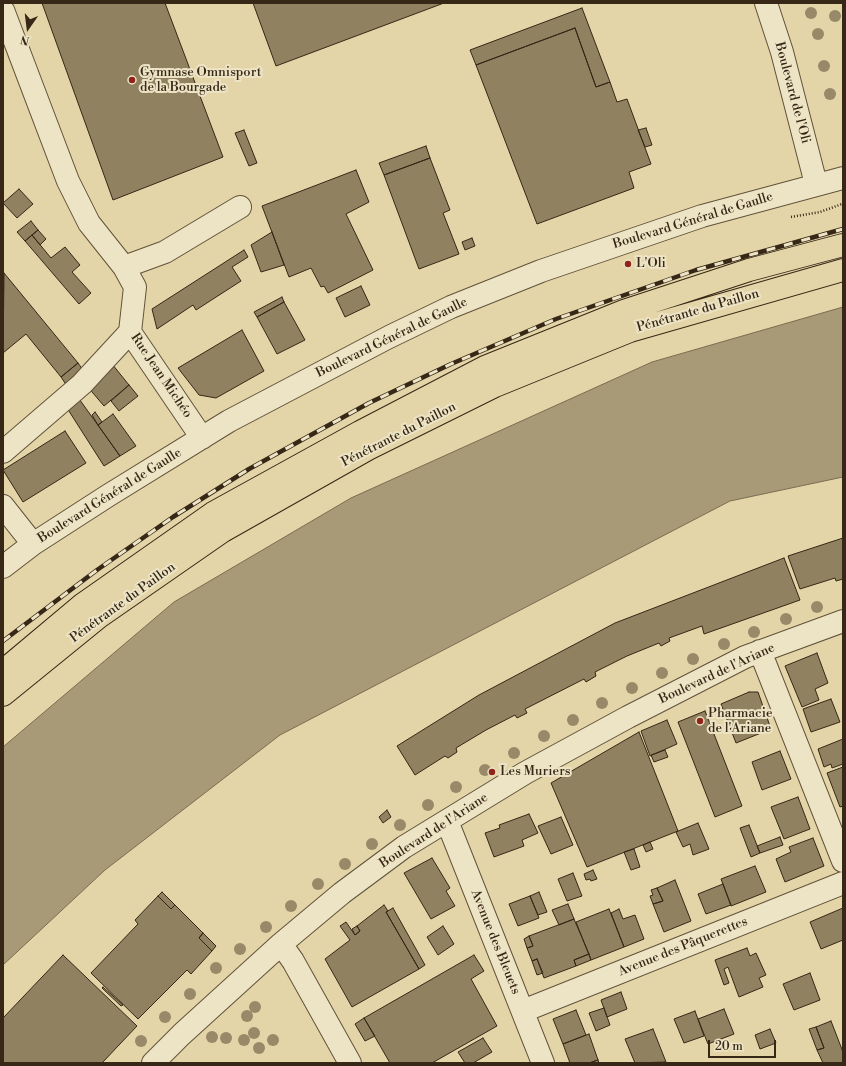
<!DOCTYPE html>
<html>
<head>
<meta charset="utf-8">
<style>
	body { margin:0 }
	#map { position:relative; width:846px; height:1066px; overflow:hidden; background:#e3d5a7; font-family:"Libre Bodoni",serif }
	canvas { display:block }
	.frame { position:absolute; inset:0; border:4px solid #362716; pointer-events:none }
	.north { position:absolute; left:8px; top:8px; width:40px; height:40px; -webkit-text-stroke:3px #ede4c6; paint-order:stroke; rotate:194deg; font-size:11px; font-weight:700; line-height:16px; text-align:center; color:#362716 }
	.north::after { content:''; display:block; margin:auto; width:14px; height:18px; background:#362716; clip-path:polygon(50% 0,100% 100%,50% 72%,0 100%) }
	.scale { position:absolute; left:708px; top:1040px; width:68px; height:18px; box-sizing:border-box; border:2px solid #362716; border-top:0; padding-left:5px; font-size:12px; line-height:14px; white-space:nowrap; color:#362716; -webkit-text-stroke:3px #ede4c6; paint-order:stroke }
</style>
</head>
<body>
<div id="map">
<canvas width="846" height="1066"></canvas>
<div class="frame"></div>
<div class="north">N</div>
<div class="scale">20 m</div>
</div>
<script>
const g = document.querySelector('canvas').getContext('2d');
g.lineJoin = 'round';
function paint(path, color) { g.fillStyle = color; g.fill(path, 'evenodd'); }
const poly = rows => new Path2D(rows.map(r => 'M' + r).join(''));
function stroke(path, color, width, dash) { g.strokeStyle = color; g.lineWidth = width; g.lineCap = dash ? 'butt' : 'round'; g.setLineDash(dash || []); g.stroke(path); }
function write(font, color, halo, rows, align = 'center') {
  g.font = font + ' "Libre Bodoni",serif'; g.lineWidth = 4; g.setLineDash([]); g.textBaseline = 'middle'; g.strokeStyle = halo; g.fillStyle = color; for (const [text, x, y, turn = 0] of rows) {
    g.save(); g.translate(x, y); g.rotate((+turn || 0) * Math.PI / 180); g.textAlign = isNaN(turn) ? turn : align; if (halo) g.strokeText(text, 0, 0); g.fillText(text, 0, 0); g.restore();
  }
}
const water = poly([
	[843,307,843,477,730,501,280,735,105,870,3,965,3,747,174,602,351,498,652,362,843,307]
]);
paint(water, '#a89a76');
stroke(water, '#7a6c50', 1);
const building = poly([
	[42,3,165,3,223,157,113,200,42,3],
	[253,3,444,3,276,66,253,3],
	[582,8,610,82,596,87,575,28,476,65,470,50,582,8],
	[575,28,596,87,610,82,617,102,627,99,651,164,629,172,634,188,537,224,476,65,575,28],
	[646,128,652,145,645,147,638,130,646,128],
	[244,130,257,163,249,166,235,133,244,130],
	[426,146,430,158,384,175,379,163,426,146],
	[430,158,450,210,443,213,459,254,419,269,384,175,430,158],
	[356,170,369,202,346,214,373,270,328,293,324,286,321,287,311,268,289,277,262,206,356,170],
	[19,189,33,204,17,218,3,203,19,189],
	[31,221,38,230,25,241,17,232,31,221],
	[38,230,46,239,40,245,32,235,38,230],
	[272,232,284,265,261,272,251,245,272,232],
	[32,235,51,258,65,247,80,265,72,272,91,293,79,304,25,241,32,235],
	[472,238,475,246,465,250,462,242,472,238],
	[244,250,248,257,232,267,241,281,196,310,193,305,157,329,152,309,244,250],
	[4,273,78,363,61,377,26,334,3,353,4,273],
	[361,286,370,305,345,317,336,298,361,286],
	[282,297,284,302,257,317,254,312,282,297],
	[284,302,305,340,277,354,257,317,284,302],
	[242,330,264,371,216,398,199,395,178,368,242,330],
	[78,363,83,370,67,386,61,377,78,363],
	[112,364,129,385,104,406,87,386,112,364],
	[129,385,138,396,119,411,111,401,129,385],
	[77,396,120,456,104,466,67,408,77,396],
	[95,412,102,422,98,425,92,415,95,412],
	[113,414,136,446,120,456,98,425,113,414],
	[65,431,86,463,23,502,3,470,65,431],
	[843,538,843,579,836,581,835,578,800,589,788,556,843,538],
	[784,558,800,600,704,634,702,626,669,638,670,641,661,646,659,643,627,656,595,672,596,676,586,682,584,679,525,709,527,713,517,718,515,715,486,730,456,748,457,752,448,758,445,756,415,775,397,746,479,695,615,623,784,558],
	[817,653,828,683,815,689,819,700,802,707,785,666,817,653],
	[749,692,758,692,771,729,736,743,721,704,749,692],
	[831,699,840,722,811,732,803,709,831,699],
	[705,711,742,806,715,817,678,722,705,711],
	[667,720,677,744,650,756,641,731,667,720],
	[639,732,678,831,587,867,551,783,639,732],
	[843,739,843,764,832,768,831,764,824,767,818,749,843,739],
	[665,750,668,757,654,762,651,755,665,750],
	[780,751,791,779,762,790,752,762,780,751],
	[843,767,843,806,840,807,827,773,843,767],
	[798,797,810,829,784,839,771,807,798,797],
	[387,810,391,817,383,823,379,817,387,810],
	[529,814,538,833,522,840,524,846,494,857,485,833,500,828,499,825,529,814],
	[561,817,573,845,551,854,538,826,561,817],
	[698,823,709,849,693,855,690,844,683,847,676,832,698,823],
	[749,825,760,853,751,857,740,828,749,825],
	[780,837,783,845,760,853,757,846,780,837],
	[813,838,824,866,785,882,776,859,791,852,789,847,813,838],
	[650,842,653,849,646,852,643,845,650,842],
	[634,849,640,867,631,870,624,852,634,849],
	[432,858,450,888,446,891,455,906,431,919,404,873,432,858],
	[755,866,766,892,731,906,721,879,755,866],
	[593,870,597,879,591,881,590,879,586,880,584,874,593,870],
	[573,873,582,896,567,901,558,879,573,873],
	[675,880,691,921,664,932,653,904,663,901,657,888,675,880],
	[723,884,731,905,706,914,698,894,723,884],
	[657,888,663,901,653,904,650,896,653,895,651,890,657,888],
	[162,892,175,905,171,909,158,896,162,892],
	[539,892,547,912,538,915,530,896,539,892],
	[158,896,171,909,175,905,203,933,199,938,212,951,191,974,187,970,138,1019,91,973,138,924,135,920,158,896],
	[530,896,539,918,518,926,509,904,530,896],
	[568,904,574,919,559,925,552,910,568,904],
	[384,905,388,911,386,912,419,969,352,1007,325,959,350,940,340,926,346,922,355,935,360,931,357,926,384,905],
	[393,908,425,965,419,969,386,912,393,908],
	[843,908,843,940,821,949,810,922,843,908],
	[609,909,624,947,591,960,576,922,609,909],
	[619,909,623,919,635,915,644,939,624,947,611,913,619,909],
	[574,919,589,954,574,960,576,966,544,978,537,959,532,961,527,948,533,946,529,936,574,919],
	[357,926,360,931,355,935,352,929,357,926],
	[443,926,454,944,438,955,427,937,443,926],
	[203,933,216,946,212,951,199,938,203,933],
	[529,936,533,946,527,948,524,939,529,936],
	[747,948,750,956,756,953,766,975,759,978,763,987,739,997,728,967,724,969,729,983,724,985,715,960,747,948],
	[589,954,591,960,576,966,574,960,589,954],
	[63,955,137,1026,102,1063,3,1063,3,1018,63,955],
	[474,955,484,971,471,979,497,1026,432,1063,390,1063,364,1018,474,955],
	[537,959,543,973,537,975,532,961,537,959],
	[810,973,820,1000,794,1010,783,984,810,973],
	[103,987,123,1005,121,1006,102,988,103,987],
	[621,992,627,1009,607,1017,601,1000,621,992],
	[604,1008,610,1025,596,1031,589,1013,604,1008],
	[724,1009,734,1034,708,1044,698,1019,724,1009],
	[576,1010,586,1035,563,1044,553,1019,576,1010],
	[695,1011,704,1036,684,1043,674,1019,695,1011],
	[364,1018,375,1036,365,1041,355,1024,364,1018],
	[831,1021,843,1052,843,1063,823,1063,817,1050,824,1048,816,1027,831,1021],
	[816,1027,824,1048,817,1050,809,1029,816,1027],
	[653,1029,666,1062,635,1063,625,1039,653,1029],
	[770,1029,776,1043,760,1049,755,1035,770,1029],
	[589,1034,598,1060,589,1063,570,1063,563,1044,589,1034],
	[483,1038,492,1052,473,1063,465,1063,458,1052,483,1038],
	[598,1060,599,1063,589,1063,598,1060]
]);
paint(building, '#908161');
stroke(building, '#362716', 1);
const minor = poly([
	[766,3,782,52,816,184],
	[3,10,68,181,89,223,124,267,135,287,130,332,202,438],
	[124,267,165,252,240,207],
	[3,452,82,384,130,332],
	[3,506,33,544],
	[3,567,33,544,109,495,229,421,389,337,451,307,541,271,702,216,843,178],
	[760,651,843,861],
	[447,821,543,1063],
	[281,944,293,961,350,1063],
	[523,1011,843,883],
	[153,1063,182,1034,281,944,342,893,404,847,525,773,628,717,745,657,843,621]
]);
const major = poly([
	[3,671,83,604,213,513,360,432,485,367,624,311,749,270,843,245],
	[3,695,99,617,223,531,368,449,495,386,630,331,843,270]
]);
stroke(minor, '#61523a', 24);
stroke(major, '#362716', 24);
stroke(poly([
	[791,217,820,212,842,204]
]), '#362716', 2.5, [1, 2]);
stroke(minor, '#ede4c6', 22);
stroke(major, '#e3d5a7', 22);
const rail = poly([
	[3,641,97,570,173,517,249,469,369,403,451,364,556,319,696,270,843,229]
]);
stroke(rail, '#362716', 4.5);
stroke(rail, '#ede4c6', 3, [9]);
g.fillStyle = '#988968';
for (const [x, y] of [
	[811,13],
	[835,16],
	[818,34],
	[824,66],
	[830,94],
	[817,607],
	[786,619],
	[754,632],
	[724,644],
	[693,659],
	[662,673],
	[632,688],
	[602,703],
	[573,720],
	[544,736],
	[514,753],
	[485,770],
	[456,787],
	[428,805],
	[400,825],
	[372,844],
	[345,864],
	[318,884],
	[291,906],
	[266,927],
	[240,949],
	[216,968],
	[190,994],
	[255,1007],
	[247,1016],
	[165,1017],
	[254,1033],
	[212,1037],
	[226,1038],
	[244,1040],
	[273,1040],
	[141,1041],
	[259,1048]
]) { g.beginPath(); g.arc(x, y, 6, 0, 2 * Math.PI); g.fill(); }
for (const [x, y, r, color] of [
	[132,80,4,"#8f2418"],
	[628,264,4,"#8f2418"],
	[700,721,4,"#8f2418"],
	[492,772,4,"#8f2418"]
]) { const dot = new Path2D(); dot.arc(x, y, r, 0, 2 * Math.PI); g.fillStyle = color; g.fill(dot); stroke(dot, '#ede4c6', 1.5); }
write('13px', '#362716', '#ede4c6', [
	["Gymnase Omnisport",140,73],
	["de la Bourgade",140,88],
	["L'Oli",636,264],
	["Pharmacie",708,714],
	["de l'Ariane",708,729],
	["Les Muriers",500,772]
], 'left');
write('13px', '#362716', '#ede4c6', [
	["Boulevard de l'Oli",792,93,75],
	["Boulevard Général de Gaulle",693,221,-17],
	["Pénétrante du Paillon",698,311,-16],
	["Boulevard Général de Gaulle",392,338,-26],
	["Rue Jean Michéo",161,376,56],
	["Pénétrante du Paillon",399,435,-27],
	["Boulevard Général de Gaulle",110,496,-32],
	["Pénétrante du Paillon",123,603,-36],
	["Boulevard de l'Ariane",717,674,-25],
	["Boulevard de l'Ariane",434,831,-33],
	["Avenue des Bleuets",495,942,68],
	["Avenue des Pâquerettes",683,947,-22]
]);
</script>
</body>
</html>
